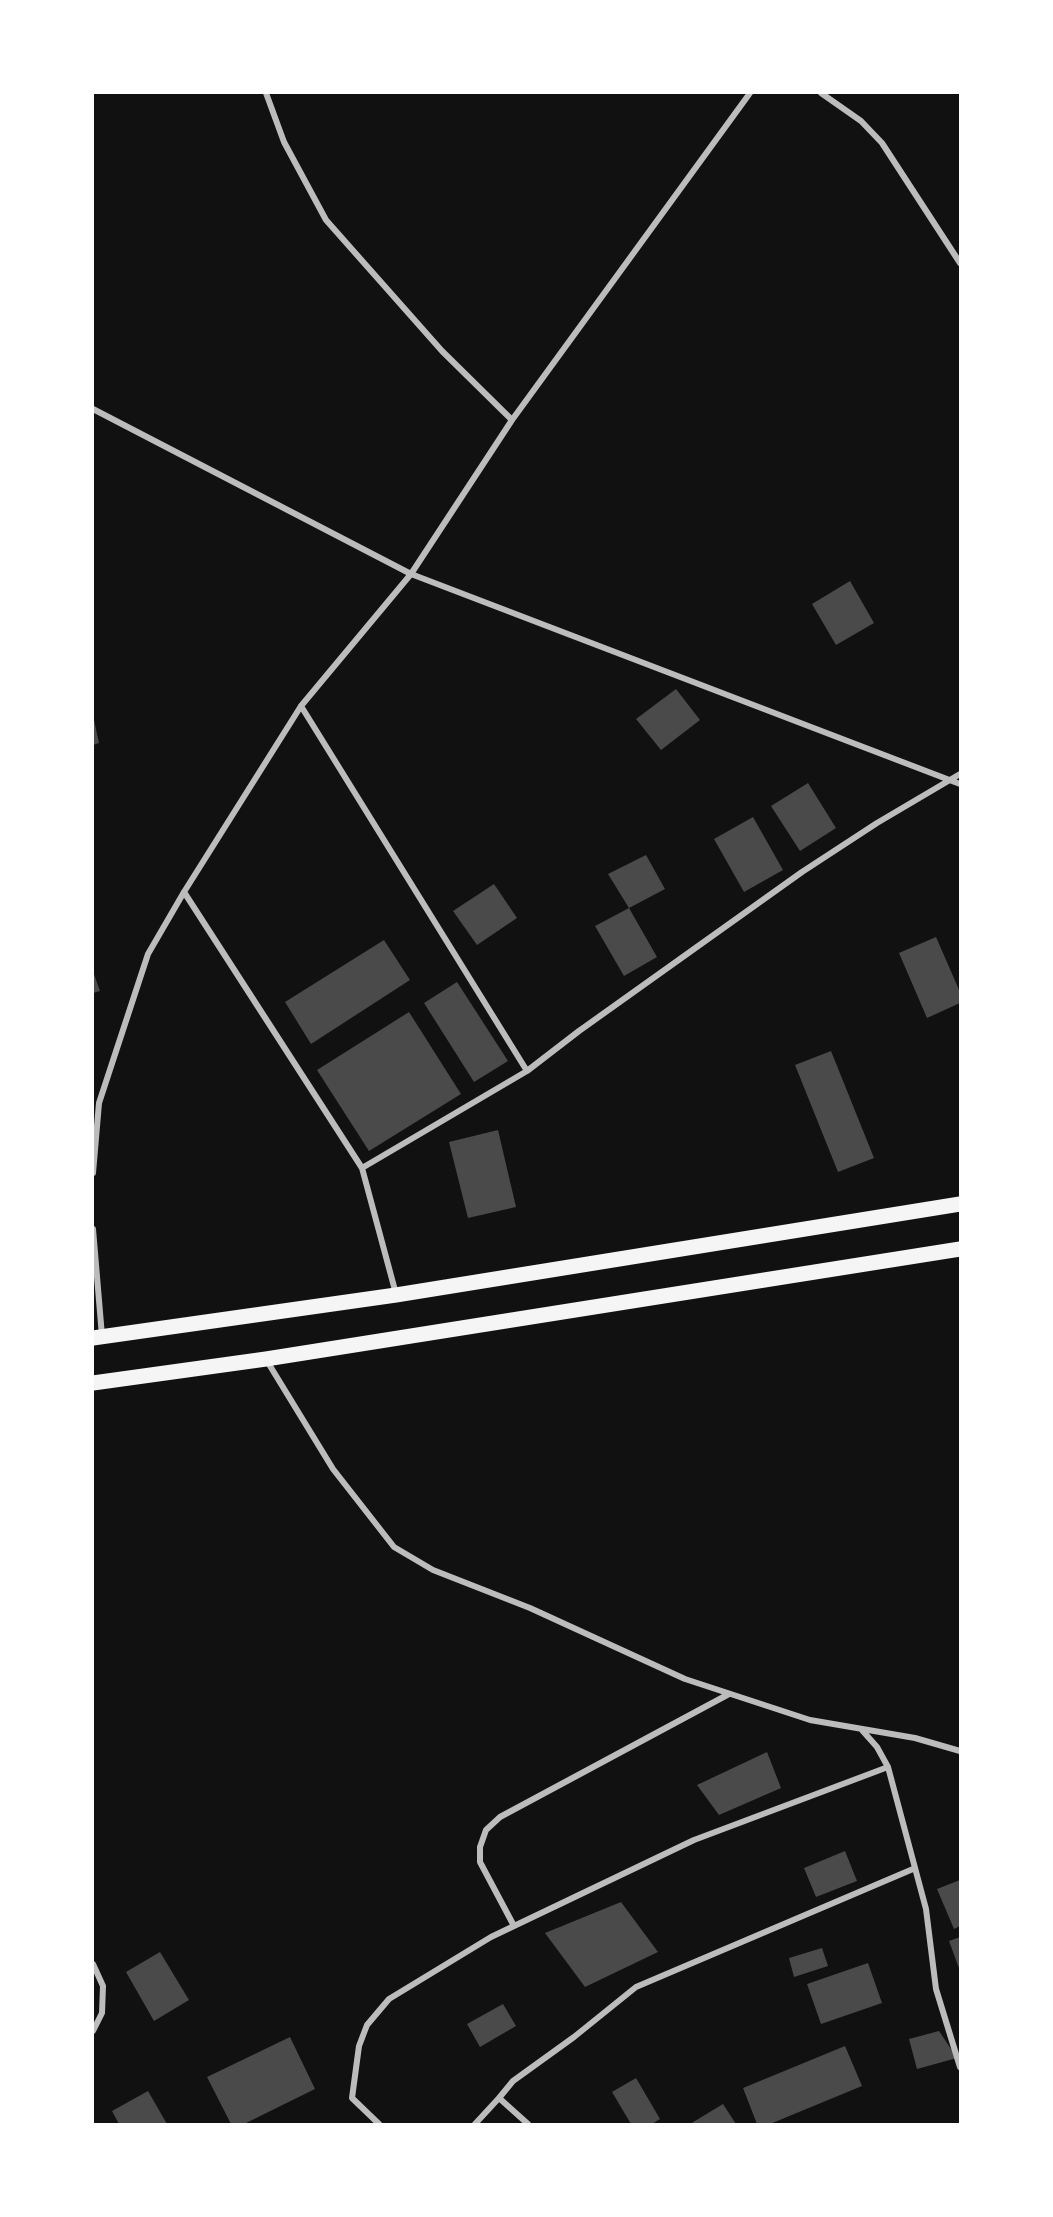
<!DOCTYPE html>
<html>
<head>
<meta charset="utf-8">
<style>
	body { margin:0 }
	#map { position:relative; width:1053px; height:2217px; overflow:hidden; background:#111; font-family:Inter,sans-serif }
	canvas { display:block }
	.frame { position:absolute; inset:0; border:94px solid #fff; pointer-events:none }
</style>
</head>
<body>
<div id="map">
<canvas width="1053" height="2217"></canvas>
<div class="frame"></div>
</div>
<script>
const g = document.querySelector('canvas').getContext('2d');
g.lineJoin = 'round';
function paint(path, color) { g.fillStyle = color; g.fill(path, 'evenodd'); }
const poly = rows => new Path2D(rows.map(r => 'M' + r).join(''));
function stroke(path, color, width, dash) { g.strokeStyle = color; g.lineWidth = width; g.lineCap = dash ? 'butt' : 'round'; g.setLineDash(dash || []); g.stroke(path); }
paint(poly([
	[850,581,874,623,836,645,812,604],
	[676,689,700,720,661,750,636,719],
	[93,715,99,743,93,745],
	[808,783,836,828,800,851,771,806],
	[753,817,783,870,744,892,714,839],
	[646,855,665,889,629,908,608,874],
	[494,884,517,918,477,945,453,911],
	[629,908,657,957,624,976,595,926],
	[936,937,960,992,960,1003,927,1018,899,953],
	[384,940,410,980,311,1044,285,1002],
	[93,971,100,991,93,993],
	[457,982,508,1061,474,1082,424,1003],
	[409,1012,461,1094,369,1151,317,1070],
	[831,1051,874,1158,838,1172,795,1065],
	[498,1130,516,1207,468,1218,449,1142],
	[767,1752,781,1788,719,1815,697,1785],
	[845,1851,857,1881,816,1897,804,1868],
	[960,1880,960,1926,954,1929,937,1889],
	[621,1902,658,1952,585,1987,545,1933],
	[960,1937,960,1971,949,1941],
	[822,1948,828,1966,794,1977,789,1958],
	[160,1952,189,2000,154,2021,126,1972],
	[868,1963,882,2003,821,2024,807,1984],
	[503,2004,516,2026,480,2047,467,2024],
	[939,2031,957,2058,917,2069,909,2039],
	[290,2037,315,2089,244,2124,231,2124,207,2077],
	[845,2046,862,2086,770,2124,757,2124,743,2088],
	[636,2078,660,2119,652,2124,631,2124,612,2092],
	[148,2091,167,2124,119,2124,112,2111],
	[723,2104,736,2124,690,2124]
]), '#4a4a4a');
stroke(poly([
	[266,93,284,142,326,220,442,351,512,420],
	[821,93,861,121,882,143,960,263],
	[93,409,411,574,960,784],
	[301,706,527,1071],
	[184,892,362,1168,396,1294],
	[362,1168,527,1071,579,1031,802,872,877,823,960,774],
	[93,1173,99,1103,148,954,184,892,301,706,411,574,512,420,750,93],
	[93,1229,102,1336],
	[267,1361,333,1469,394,1547,433,1570,530,1608,685,1679,810,1720,915,1738,960,1751],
	[861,1729,877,1747,888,1767,926,1909,936,1989,960,2067],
	[514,1926,480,1862,480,1847,486,1830,500,1817,729,1694],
	[93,1964,103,1986,102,2013,93,2031],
	[379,2124,352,2098,359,2046,367,2025,389,1999,491,1937,694,1840,888,1767],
	[475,2124,499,2098],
	[528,2124,499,2098,513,2081,574,2037,636,1987,913,1869]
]), '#bcbcbc', 6);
stroke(poly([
	[93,1338,396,1295,960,1204],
	[93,1383,266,1359,960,1249]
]), '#f5f5f5', 15);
</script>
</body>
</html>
